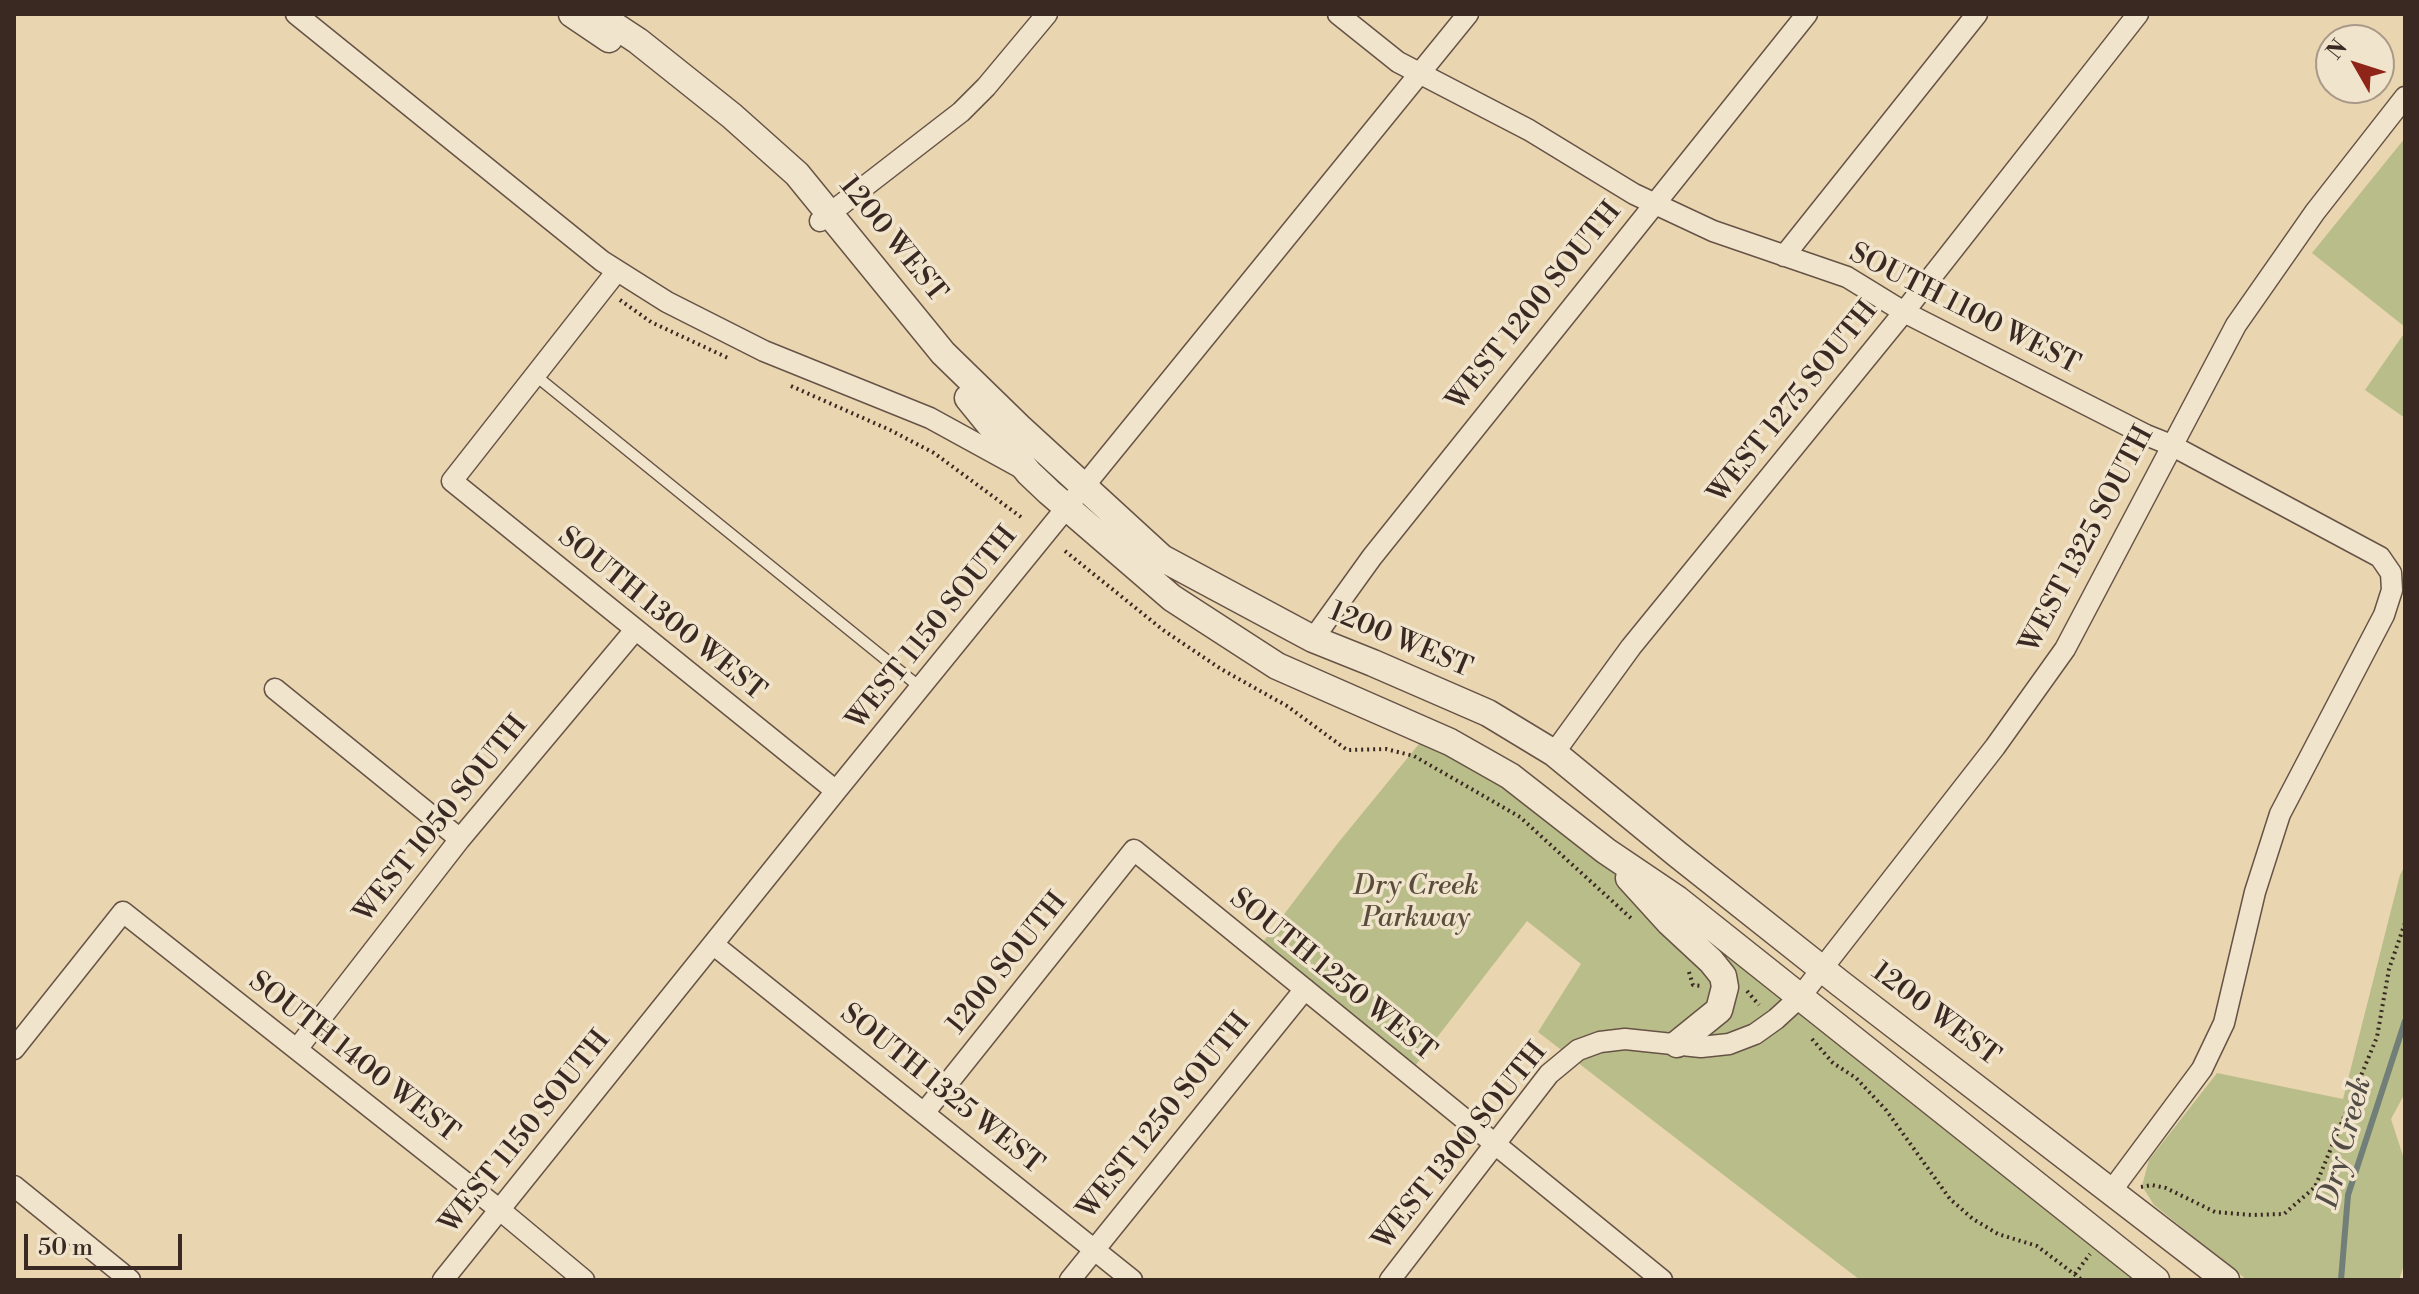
<!DOCTYPE html>
<html>
<head>
<meta charset="utf-8">
<style>
	body { margin:0 }
	#map { position:relative; width:2419px; height:1294px; overflow:hidden; background:#e9d5b0; font-family:"Libre Bodoni",serif }
	canvas { display:block }
	.frame { position:absolute; inset:0; border:16px solid #3a2822; pointer-events:none }
	.north { position:absolute; left:2315px; top:24px; width:80px; height:80px; box-sizing:border-box; background:#f1e4cc; border:2px solid #a89988; border-radius:50%; rotate:309deg; font-size:22px; font-weight:700; line-height:32px; text-align:center; color:#3a2822 }
	.north::after { content:''; display:block; margin:auto; width:28px; height:36px; background:#8f2418; clip-path:polygon(50% 0,100% 100%,50% 72%,0 100%) }
	.scale { position:absolute; left:24px; top:1234px; width:158px; height:36px; box-sizing:border-box; border:4px solid #3a2822; border-top:0; padding-left:10px; font-size:24px; line-height:28px; white-space:nowrap; color:#3a2822; -webkit-text-stroke:6px #f1e4cc; paint-order:stroke }
</style>
</head>
<body>
<div id="map">
<canvas width="2419" height="1294"></canvas>
<div class="frame"></div>
<div class="north">N</div>
<div class="scale">50 m</div>
</div>
<script>
const g = document.querySelector('canvas').getContext('2d');
g.lineJoin = 'round';
function paint(path, color) { g.fillStyle = color; g.fill(path, 'evenodd'); }
const poly = rows => new Path2D(rows.map(r => 'M' + r).join(''));
function stroke(path, color, width, dash) { g.strokeStyle = color; g.lineWidth = width; g.lineCap = dash ? 'butt' : 'round'; g.setLineDash(dash || []); g.stroke(path); }
function write(font, color, halo, rows, align = 'center') {
  g.font = font + ' "Libre Bodoni",serif'; g.lineWidth = 7; g.setLineDash([]); g.textBaseline = 'middle'; g.strokeStyle = halo; g.fillStyle = color; for (const [text, x, y, turn = 0] of rows) {
    g.save(); g.translate(x, y); g.rotate((+turn || 0) * Math.PI / 180); g.textAlign = isNaN(turn) ? turn : align; if (halo) g.strokeText(text, 0, 0); g.fillText(text, 0, 0); g.restore();
  }
}
paint(poly([
	[2405,138,2405,327,2312,253],
	[2405,332,2405,418,2365,390],
	[1428,733,1713,927,2149,1280,1860,1280,1538,1032,1581,964,1527,921,1408,1075,1257,950,1338,843],
	[2405,865,2405,1093,2391,1119,2405,1162,2405,1262,2399,1280,2247,1280,2154,1205,2142,1186,2149,1160,2217,1073,2343,1099,2400,875]
]), '#b9bd8a');
stroke(poly([
	[2341,1280,2348,1195,2405,1021]
]), '#727e78', 6);
const service = poly([
	[536,376,921,688]
]);
const minor = poly([
	[296,14,602,261,667,302,764,351,930,418,1023,469],
	[1338,14,1398,62,1529,130,1634,194,1713,231,1847,277,1904,312,2146,435,2171,445,2380,557,2391,573,2392,590,2384,615,2280,814,2255,892,2224,1023,2202,1069,2112,1190],
	[820,221,961,112,986,87,1047,14],
	[1784,256,1977,14],
	[617,271,452,481,836,791],
	[1313,639,1372,557,1807,14],
	[275,689,460,839],
	[1554,753,1631,647,1904,312,2138,14],
	[714,945,1132,1280],
	[14,1049,123,912,500,1210,584,1280],
	[297,1049,460,839,635,630],
	[924,1113,1134,850,1662,1280],
	[14,1186,130,1280],
	[443,1280,836,791,1468,14],
	[1070,1280,1305,989],
	[1390,1280,1549,1074,1578,1050,1600,1042,1625,1039,1701,1047,1729,1044,1755,1034,1776,1019,1800,997,1995,747,2065,649,2236,325,2315,212,2405,97]
]);
const tertiary = poly([
	[572,14,609,39],
	[597,14,638,41,732,116,797,174,943,353,1019,427,1162,558,1313,639,1373,663,1488,713,1554,753,1677,854,1841,984,2226,1280],
	[968,398,1029,473,1049,492,1172,598,1277,666,1450,742,1510,776,1606,851,1677,899,2156,1280],
	[1629,878,1669,922,1711,961,1723,976,1725,987,1719,1010,1677,1044]
]);
stroke(service, '#665346', 13);
stroke(minor, '#665346', 23);
stroke(tertiary, '#665346', 29);
stroke(poly([
	[620,300,651,322,728,358],
	[791,386,890,430,934,453,1021,517],
	[1065,551,1163,630,1221,669,1287,706,1347,750,1386,749,1414,756,1520,817,1633,920],
	[1689,972,1693,985,1703,986],
	[1747,991,1759,1005],
	[1812,1039,1833,1063,1856,1078,1886,1110,1950,1199,1973,1219,1998,1234,2037,1246,2082,1280],
	[2141,1187,2152,1185,2166,1188,2215,1212,2251,1215,2284,1214,2315,1187,2377,1037,2389,969,2405,923],
	[2075,1274,2090,1254]
]), '#3a2822', 4, [2, 4]);
stroke(service, '#f1e4cc', 10);
stroke(minor, '#f1e4cc', 20);
stroke(tertiary, '#f1e4cc', 26);
write('28px', '#3a2822', '#f1e4cc', [
	["1200 WEST",892,240,51],
	["WEST 1200 SOUTH",1535,307,-51],
	["SOUTH 1100 WEST",1964,310,27],
	["WEST 1275 SOUTH",1794,403,-51],
	["WEST 1325 SOUTH",2088,540,-62],
	["SOUTH 1300 WEST",661,615,39],
	["WEST 1150 SOUTH",933,629,-51],
	["1200 WEST",1400,641,23],
	["WEST 1050 SOUTH",442,820,-51],
	["1200 SOUTH",1008,964,-51],
	["SOUTH 1250 WEST",1332,976,39],
	["1200 WEST",1935,1015,37],
	["SOUTH 1400 WEST",353,1058,38],
	["SOUTH 1325 WEST",941,1090,39],
	["WEST 1250 SOUTH",1165,1117,-51],
	["WEST 1150 SOUTH",526,1133,-51],
	["WEST 1300 SOUTH",1461,1147,-51]
]);
write('italic 28px', '#5a4d3c', '#f1e4cc', [
	["Dry Creek",1416,887],
	["Parkway",1416,919]
]);
write('italic 30px', '#524c46', '#f1e4cc', [
	["Dry Creek",2346,1143,-75]
]);
</script>
</body>
</html>
